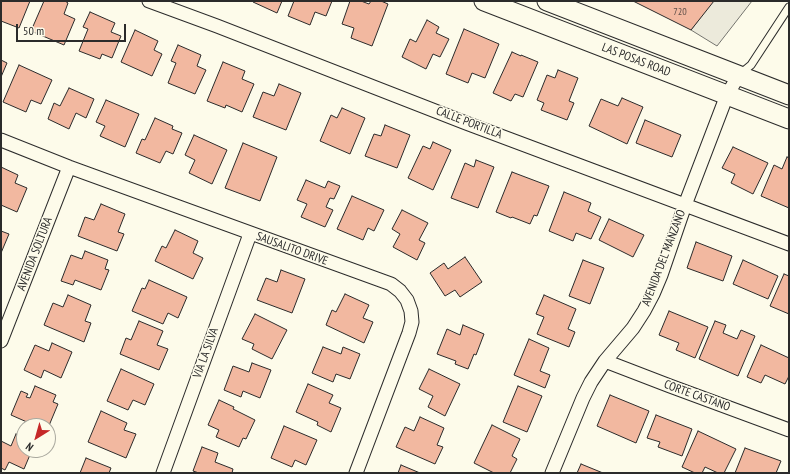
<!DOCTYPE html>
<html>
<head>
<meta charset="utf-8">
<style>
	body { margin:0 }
	#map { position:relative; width:790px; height:474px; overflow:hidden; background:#fdfbea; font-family:"PT Sans Narrow",sans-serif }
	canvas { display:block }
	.frame { position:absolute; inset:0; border:2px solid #2b2b2b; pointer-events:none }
	.north { position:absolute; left:16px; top:418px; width:40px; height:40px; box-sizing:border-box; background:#fdfbea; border:1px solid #a9a89e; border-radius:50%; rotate:217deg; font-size:11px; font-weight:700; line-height:16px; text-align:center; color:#2b2b2b }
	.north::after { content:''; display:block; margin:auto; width:14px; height:18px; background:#c62828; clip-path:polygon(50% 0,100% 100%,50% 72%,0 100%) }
	.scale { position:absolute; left:16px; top:24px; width:110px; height:18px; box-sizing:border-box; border:2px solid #2b2b2b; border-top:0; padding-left:5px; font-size:12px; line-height:14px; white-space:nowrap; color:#2b2b2b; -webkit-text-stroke:3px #fdfbea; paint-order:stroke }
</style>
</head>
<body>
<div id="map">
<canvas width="790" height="474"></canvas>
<div class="frame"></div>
<div class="north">N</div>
<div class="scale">50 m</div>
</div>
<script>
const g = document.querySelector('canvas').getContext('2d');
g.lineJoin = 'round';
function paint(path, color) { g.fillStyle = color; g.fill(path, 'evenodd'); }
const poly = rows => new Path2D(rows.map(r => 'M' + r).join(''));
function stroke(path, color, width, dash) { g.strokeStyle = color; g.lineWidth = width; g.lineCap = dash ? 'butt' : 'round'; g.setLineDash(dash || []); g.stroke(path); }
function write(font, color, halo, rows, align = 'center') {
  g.font = font + ' "PT Sans Narrow",sans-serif'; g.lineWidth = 3; g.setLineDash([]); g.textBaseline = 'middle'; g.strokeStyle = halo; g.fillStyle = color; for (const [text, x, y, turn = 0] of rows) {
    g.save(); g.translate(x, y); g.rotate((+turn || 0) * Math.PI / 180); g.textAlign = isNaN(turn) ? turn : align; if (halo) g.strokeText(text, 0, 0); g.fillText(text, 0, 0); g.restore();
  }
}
const parking = poly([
	[713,1,752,1,717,46,691,30,713,1]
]);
paint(parking, '#eceadb');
stroke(parking, '#74746e', 1);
const building = poly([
	[1,1,30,1,19,28,1,21,1,1],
	[44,1,65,1,68,3,64,14,75,19,64,45,31,31,44,1],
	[254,1,282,1,277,13,253,2,254,1],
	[294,1,332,1,326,16,315,12,310,25,288,16,294,1],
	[350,1,361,1,369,4,371,1,381,1,388,4,372,46,351,38,354,28,342,24,350,1],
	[633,1,714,1,691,30,633,1],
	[90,12,115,23,111,32,121,36,112,58,102,54,100,59,79,51,88,29,83,27,90,12],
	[427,20,439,27,436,33,449,39,440,57,433,54,426,69,402,57,410,39,416,42,427,20],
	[464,29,499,44,485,78,472,73,468,83,446,74,464,29],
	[135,30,158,41,154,50,162,54,152,76,121,62,135,30],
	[178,45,201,55,197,66,206,70,195,94,168,83,176,63,171,61,178,45],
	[512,52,521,56,521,55,538,62,523,97,515,94,511,101,493,93,512,52],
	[1,60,7,63,1,77,1,60],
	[223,62,245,71,242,79,254,84,242,112,226,105,225,108,207,101,223,62],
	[19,65,52,80,41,104,31,100,26,112,3,102,19,65],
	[558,70,578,78,569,101,574,103,567,120,541,110,544,103,537,100,547,75,555,78,558,70],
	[279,84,301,93,286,130,253,117,263,92,274,96,279,84],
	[69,88,94,99,86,118,76,113,69,129,48,119,54,103,60,106,69,88],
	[622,98,643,107,627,144,589,126,601,99,618,106,622,98],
	[106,100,139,114,125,147,100,136,105,126,96,122,106,100],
	[342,108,365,118,350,154,320,141,331,115,337,118,342,108],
	[155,118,173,126,172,129,182,133,173,154,166,151,160,163,136,153,142,139,145,140,155,118],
	[645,120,681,135,672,157,636,143,645,120],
	[385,125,410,135,397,168,365,156,374,134,381,136,385,125],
	[194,135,227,150,212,184,189,173,195,160,185,155,194,135],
	[433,142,451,150,433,190,408,178,423,146,430,149,433,142],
	[243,143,277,157,260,201,225,188,243,143],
	[733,147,768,163,753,194,731,183,735,174,722,168,733,147],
	[787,157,789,158,789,208,761,196,774,165,782,169,787,157],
	[476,160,494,167,478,208,451,198,465,163,474,167,476,160],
	[1,167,18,175,15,183,27,188,17,212,1,205,1,167],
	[512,172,549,186,537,216,534,215,530,224,512,217,511,218,496,212,512,172],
	[306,180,325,188,328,181,340,186,334,199,330,198,326,207,333,210,325,227,301,217,307,204,297,200,306,180],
	[564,192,591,203,588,211,601,217,591,239,576,233,573,241,549,231,564,192],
	[352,196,384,210,374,231,368,228,363,240,337,229,352,196],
	[101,204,125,214,118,232,124,234,117,251,78,236,85,217,94,220,101,204],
	[402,210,428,223,419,240,425,243,417,260,393,247,400,234,392,229,402,210],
	[609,219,644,235,633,257,599,240,609,219],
	[175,230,198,241,193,253,203,258,193,279,155,261,162,246,166,248,175,230],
	[1,231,9,234,1,253,1,231],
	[696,242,732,256,723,281,687,268,696,242],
	[85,251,108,260,105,269,109,270,101,290,75,280,73,285,61,281,71,255,82,259,85,251],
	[465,257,482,282,460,297,455,290,445,296,430,273,444,263,448,269,465,257],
	[583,260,604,268,590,304,569,296,583,260],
	[743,260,778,276,768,299,733,284,743,260],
	[281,270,305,279,292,313,257,300,266,278,277,282,281,270],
	[784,274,789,276,789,314,770,306,784,274],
	[149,280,187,297,178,318,168,313,163,324,132,311,142,288,145,289,149,280],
	[345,294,369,305,363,318,373,322,364,343,326,325,332,310,336,312,345,294],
	[68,295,91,305,85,321,91,323,84,342,44,325,53,303,63,307,68,295],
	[544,295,576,309,568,329,575,332,569,347,537,334,544,317,536,314,544,295],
	[669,311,708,327,695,358,676,350,679,343,659,335,669,311],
	[255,314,287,330,272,359,252,349,254,344,242,339,255,314],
	[139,321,163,331,157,345,168,349,159,370,120,354,126,338,131,340,139,321],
	[715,321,726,325,723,333,737,339,741,330,755,336,738,376,699,359,715,321],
	[463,325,484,334,476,355,474,354,468,369,455,364,456,361,437,354,447,329,460,335,463,325],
	[529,339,549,348,540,371,550,375,545,388,514,375,529,339],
	[52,343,72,352,61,378,44,370,41,378,24,370,35,345,49,351,52,343],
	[761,345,789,358,789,376,785,384,765,375,761,383,747,377,761,345],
	[323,347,341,354,343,347,360,354,350,379,336,374,333,382,312,373,323,347],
	[252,363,271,370,260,398,243,391,241,397,224,390,233,366,249,372,252,363],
	[121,369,154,384,145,405,133,400,128,410,107,401,121,369],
	[429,369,460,384,445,416,428,407,433,396,419,389,429,369],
	[308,384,333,395,329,403,341,408,331,432,317,425,318,422,296,412,308,384],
	[35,386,56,395,53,402,58,404,48,428,48,426,36,426,11,415,21,391,28,394,26,397,30,398,35,386],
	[518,386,542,396,527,432,503,422,518,386],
	[610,395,649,411,636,443,597,426,610,395],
	[219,400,234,407,233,409,255,420,246,439,243,438,239,447,216,437,219,430,208,425,219,400],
	[101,411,127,423,124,430,136,434,126,458,88,442,101,411],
	[656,415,692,429,682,456,658,447,660,442,647,438,656,415],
	[420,417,444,428,437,445,443,447,435,464,396,447,405,427,414,431,420,417],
	[492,425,520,439,512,456,517,459,510,473,494,473,474,463,492,425],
	[284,426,317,440,306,465,295,460,292,467,271,458,284,426],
	[698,431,736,449,724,473,718,473,705,467,702,473,695,473,682,467,698,431],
	[16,434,24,438,24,450,32,450,24,469,9,462,5,470,1,468,1,441,11,446,16,434],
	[202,447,218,453,215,462,233,469,232,473,199,473,193,471,202,447],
	[745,448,781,461,776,473,735,473,745,448],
	[86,458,111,468,109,473,80,473,86,458],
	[581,464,603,473,577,473,581,464],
	[401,465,420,473,398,473,401,465]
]);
paint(building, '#f2b8a0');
stroke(building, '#2b2b2b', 1);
const service = poly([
	[740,74,751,65,789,7]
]);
const minor = poly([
	[149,1,217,26,466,123,789,244],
	[1,140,69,167,391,284,400,291,407,300,411,311,412,322,409,333,356,473],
	[1,341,69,167],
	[605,361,670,386,789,430],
	[163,473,250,234],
	[552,473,583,398,591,382,605,361,633,328,644,311,653,294,661,275,685,205,727,95,739,75]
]);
const secondary = poly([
	[484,1,789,119],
	[547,1,789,95]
]);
stroke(service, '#2b2b2b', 9);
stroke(minor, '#2b2b2b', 15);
stroke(secondary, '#2b2b2b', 21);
stroke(service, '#fdfbea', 7);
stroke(minor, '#fdfbea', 13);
stroke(secondary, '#fdfbea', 19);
write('10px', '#5d4e48', null, [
	["720",680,12]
]);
write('12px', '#2b2b2b', '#fdfbea', [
	["LAS POSAS ROAD",636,60,21],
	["CALLE PORTILLA",469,123,21],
	["SAUSALITO DRIVE",292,249,20],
	["AVENIDA SOLTURA",35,254,-69],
	["AVENIDA DEL MANZANO",664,258,-69],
	["VIA LA SILVA",206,353,-70],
	["CORTE CASTANO",697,396,20]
]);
</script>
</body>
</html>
